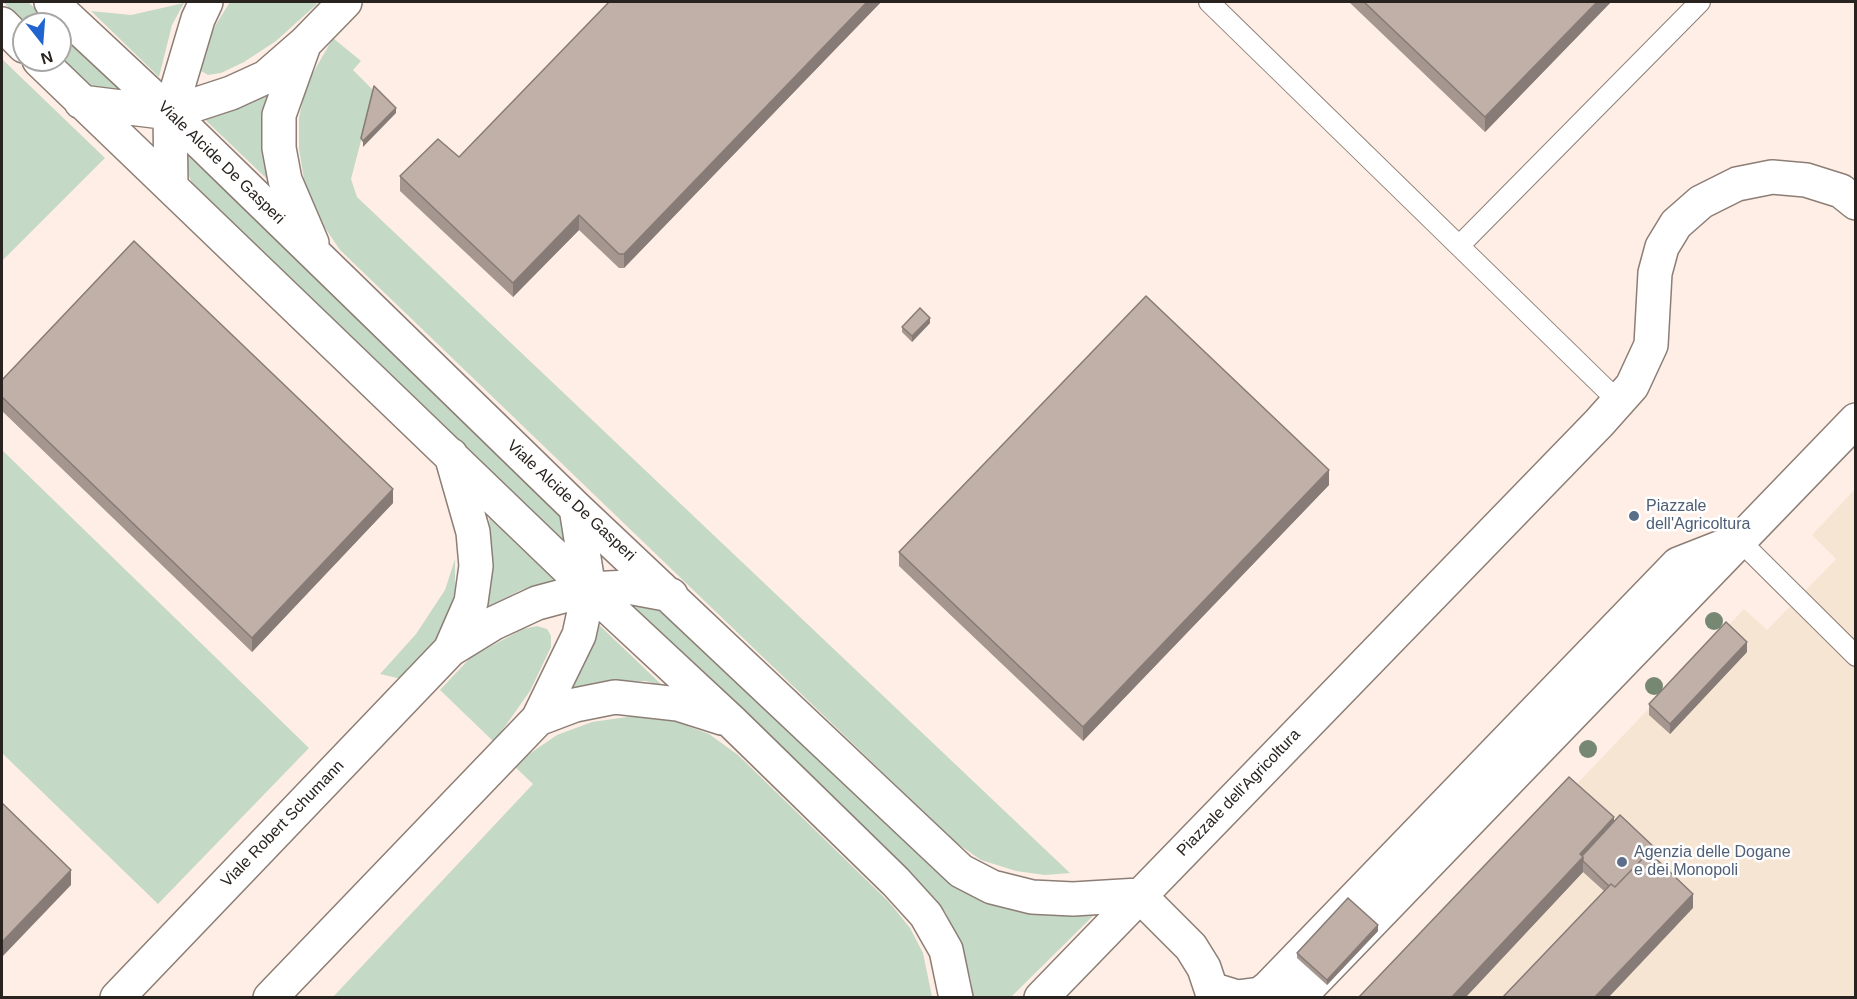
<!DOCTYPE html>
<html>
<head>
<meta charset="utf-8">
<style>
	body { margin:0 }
	#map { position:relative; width:1857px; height:999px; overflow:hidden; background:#ffeee5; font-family:Helvetica,sans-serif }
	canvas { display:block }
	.frame { position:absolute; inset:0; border:3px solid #29231f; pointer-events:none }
	.north { position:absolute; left:12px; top:12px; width:60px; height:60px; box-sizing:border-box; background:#fff; border:2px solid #a9a7a5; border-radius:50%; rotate:163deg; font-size:16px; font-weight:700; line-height:24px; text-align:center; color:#29231f }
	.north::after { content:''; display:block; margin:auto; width:21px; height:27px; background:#2064cf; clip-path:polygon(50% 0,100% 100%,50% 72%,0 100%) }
</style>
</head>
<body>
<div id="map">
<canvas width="1857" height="999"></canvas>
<div class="frame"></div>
<div class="north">N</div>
</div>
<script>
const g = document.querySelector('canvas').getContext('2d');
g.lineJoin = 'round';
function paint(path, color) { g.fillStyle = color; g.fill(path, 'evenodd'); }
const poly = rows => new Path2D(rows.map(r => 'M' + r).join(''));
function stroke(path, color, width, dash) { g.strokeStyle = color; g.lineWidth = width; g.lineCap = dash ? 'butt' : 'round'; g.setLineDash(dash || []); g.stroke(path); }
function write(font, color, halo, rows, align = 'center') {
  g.font = font + ' Helvetica,sans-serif'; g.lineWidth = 5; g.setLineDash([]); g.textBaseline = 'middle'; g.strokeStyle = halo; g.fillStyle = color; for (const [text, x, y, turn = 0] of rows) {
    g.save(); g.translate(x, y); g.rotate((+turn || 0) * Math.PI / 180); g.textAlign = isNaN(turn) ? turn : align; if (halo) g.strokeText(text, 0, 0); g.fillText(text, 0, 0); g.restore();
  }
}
paint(poly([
	[1855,489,1855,997,1372,998,1744,609,1767,630,1836,559,1812,535]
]), '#f7e5d4');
paint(poly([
	[3,2,28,2,52,24,26,24],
	[230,2,314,2,317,4,276,41,244,62,221,73,208,75,201,71,199,62,205,42],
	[184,3,172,25,159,77,91,11,131,15],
	[60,32,120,89,92,87,60,56],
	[333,38,361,61,353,70,374,91,351,179,357,197,1070,873,1045,875,1016,871,981,860,955,842,340,250,319,219,305,185,299,149,299,118,306,85],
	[2,59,105,158,2,261],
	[271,83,264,105,261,131,267,179,197,112],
	[185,153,559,508,564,515,568,546,195,189,186,170],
	[2,450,309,748,158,904,2,753],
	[489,517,555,581,521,590,483,609,492,560],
	[455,559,455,591,448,618,432,649,406,680,380,674,416,634,445,590],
	[631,606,655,608,668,614,950,882,971,895,993,901,1090,912,1093,916,1011,997,973,997,971,980,961,944,946,913,931,894],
	[595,621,663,686,646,681,606,682,572,691,589,652],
	[537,626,547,629,551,636,551,647,530,691,494,742,440,690,471,657,523,629],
	[634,716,674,721,709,734,738,755,889,902,910,928,923,953,932,997,332,998,533,784,513,765,557,735,592,722]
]), '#c5d9c7');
const service = poly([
	[1209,2,1618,401],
	[1459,246,1700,2],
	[1739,540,1856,656]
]);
const minor = poly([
	[51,2,170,113,576,508,961,871,992,887,1032,897,1073,899,1139,895],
	[2,24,24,46],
	[304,45,279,115,279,148,285,180,312,243],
	[39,60,589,589,731,721,896,882,926,915,946,950,956,998],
	[81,102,170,113,231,93,266,77,305,43,345,2],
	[171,187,170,113,198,19,206,2],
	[450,650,471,602,476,566,473,532,451,455],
	[538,719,575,705,615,697,678,704,722,718],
	[1139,895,1191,947,1204,968,1214,998],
	[1211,989,1237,997,1260,994,1268,988,1678,564,1729,544],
	[117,998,450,650,494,623,537,603,589,589,628,587,671,595],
	[270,998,538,719,579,635,589,589,576,508],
	[1041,998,1599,423,1632,386,1651,345,1655,273,1662,247,1676,224,1701,202,1737,184,1772,177,1806,180,1841,191,1856,203],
	[1298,998,1856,420]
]);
stroke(service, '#8c7e75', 22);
stroke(minor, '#8c7e75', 36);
stroke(service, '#fff', 20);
stroke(minor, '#fff', 33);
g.fillStyle = '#778872';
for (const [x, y] of [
	[1714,621],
	[1654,686],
	[1588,749]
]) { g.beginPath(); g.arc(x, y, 9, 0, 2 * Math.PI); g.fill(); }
paint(poly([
	[881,2,624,268,619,268,579,230,513,297,400,191,400,176,459,157],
	[1349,2,1611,2,1485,132],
	[930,323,912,342,902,332,902,327],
	[2,380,393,503,252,652,2,411],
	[1329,485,1083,741,899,566,899,552],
	[1747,652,1670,734,1649,715,1649,704],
	[1614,821,1656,859,1693,908,1604,891,1583,872,1465,998],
	[1378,931,1327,985,1297,958,1297,953]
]), '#a59790');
paint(poly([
	[867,2,881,2,624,268,624,254],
	[1597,2,1611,2,1485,132,1485,117],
	[396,108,396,113,363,147,363,141],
	[579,215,579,230,513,297,513,283],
	[930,318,930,323,912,342,912,336],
	[1329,470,1329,485,1083,741,1083,727],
	[393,489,393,503,252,652,252,638],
	[1747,642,1747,652,1670,734,1670,724],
	[1614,817,1614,832,1583,861,1583,872,1465,998,1451,998,1580,854],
	[1656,849,1656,859,1615,892],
	[71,870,71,885,2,957,2,942],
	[1693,894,1693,908,1608,998,1594,998],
	[1378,925,1378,931,1327,985,1327,980]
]), '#867b76');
const building = poly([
	[609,2,867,2,624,254,619,254,579,215,513,283,400,176,438,139,459,157,609,2],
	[1364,2,1597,2,1485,117,1364,2],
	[374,86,396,108,363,141,361,138,374,86],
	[134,241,393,489,252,638,2,397,2,380,134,241],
	[1146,296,1329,470,1083,727,899,552,1146,296],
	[920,308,930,318,912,336,902,327,920,308],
	[1726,622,1747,642,1670,724,1649,704,1726,622],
	[1569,777,1614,817,1580,854,1583,857,1451,998,1358,998,1569,777],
	[2,803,71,870,2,942,2,803],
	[1620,815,1656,849,1651,854,1649,852,1615,887,1611,884,1609,886,1583,861,1583,857,1582,856,1620,815],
	[1649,852,1693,894,1594,998,1502,998,1611,884,1615,887,1649,852],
	[1348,898,1378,925,1327,980,1297,953,1348,898]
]);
paint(building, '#c0b0a8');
stroke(building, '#867b76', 1.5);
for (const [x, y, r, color] of [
	[1634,516,6,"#5c6f8a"],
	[1622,862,6,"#5c6f8a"]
]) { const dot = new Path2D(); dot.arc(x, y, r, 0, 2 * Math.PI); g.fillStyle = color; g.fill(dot); stroke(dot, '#fff', 2); }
write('16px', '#29231f', '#fff', [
	["Viale Alcide De Gasperi",221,163,44],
	["Viale Alcide De Gasperi",571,501,43],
	["Piazzale dell'Agricoltura",1239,793,-46],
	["Viale Robert Schumann",283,824,-46]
]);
write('16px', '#4e5e75', '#fff', [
	["Piazzale",1646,507],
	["dell'Agricoltura",1646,525],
	["Agenzia delle Dogane",1634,853],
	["e dei Monopoli",1634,871]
], 'left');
</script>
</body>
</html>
